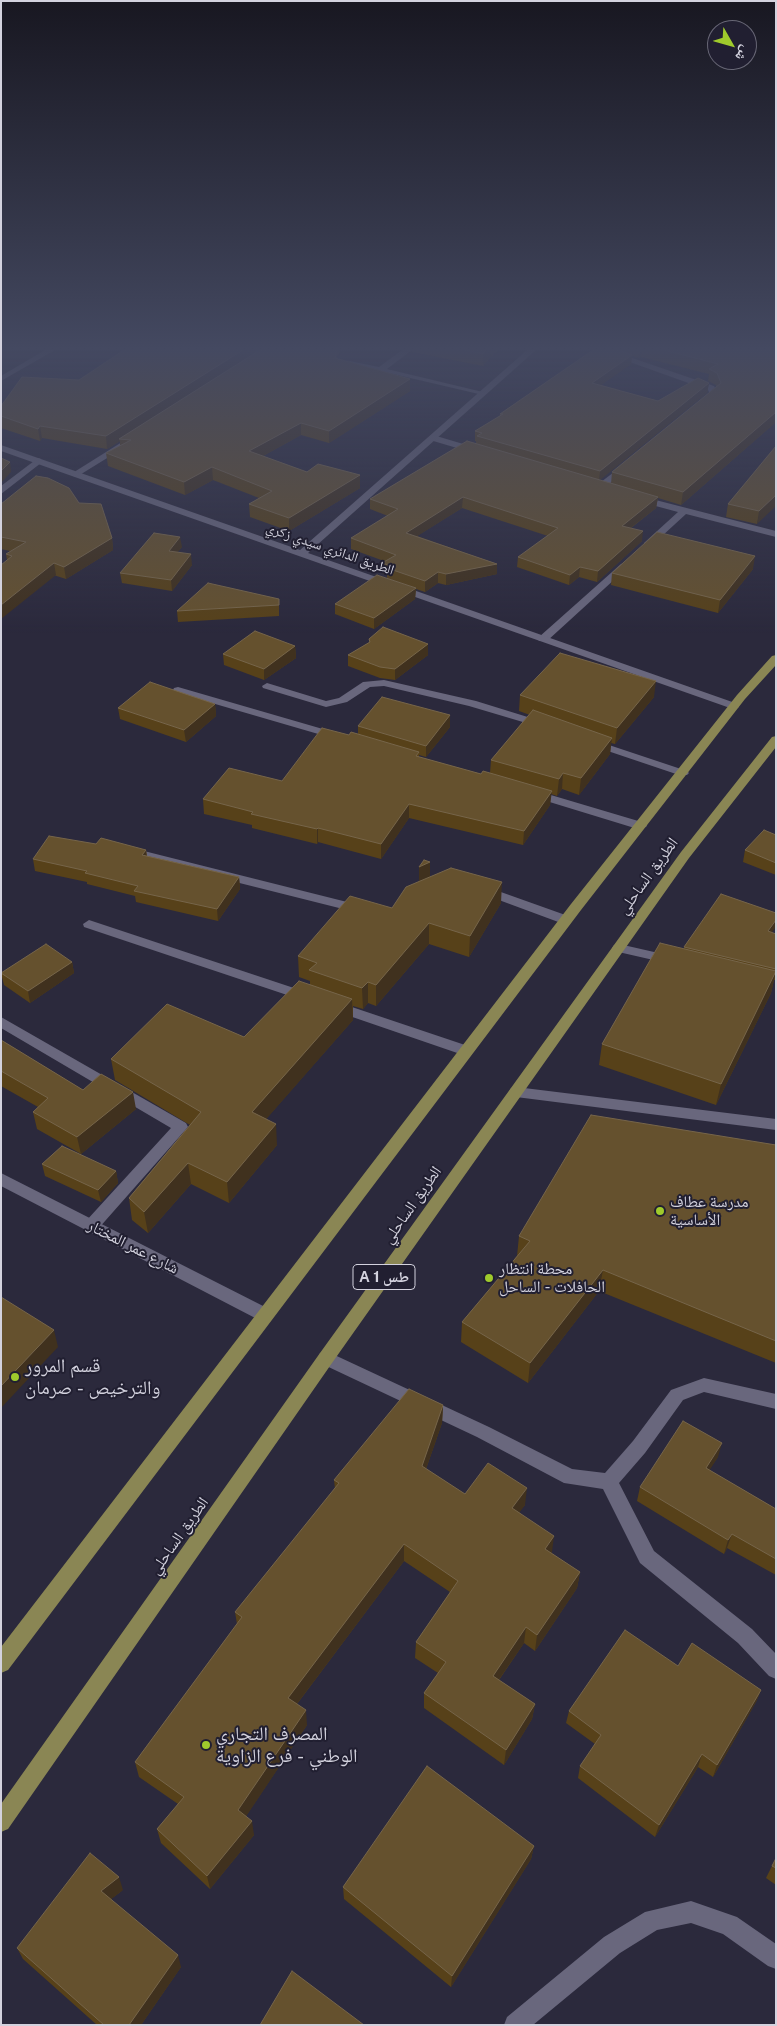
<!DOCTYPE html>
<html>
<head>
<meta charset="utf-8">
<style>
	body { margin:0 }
	#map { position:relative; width:777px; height:2026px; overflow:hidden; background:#2b293c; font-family:"Public Sans","Noto Naskh Arabic",sans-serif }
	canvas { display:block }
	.frame { position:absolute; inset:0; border:2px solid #d3d2de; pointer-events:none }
	.north { position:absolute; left:707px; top:20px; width:50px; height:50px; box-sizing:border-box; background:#211f31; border:1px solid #686776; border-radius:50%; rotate:128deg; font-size:14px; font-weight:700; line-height:20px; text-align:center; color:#d3d2de }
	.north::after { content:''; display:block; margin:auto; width:18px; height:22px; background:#9fca2c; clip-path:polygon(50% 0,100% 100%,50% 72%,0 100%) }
</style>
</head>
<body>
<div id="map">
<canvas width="777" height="2026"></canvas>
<div class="frame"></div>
<div class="north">ش</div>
</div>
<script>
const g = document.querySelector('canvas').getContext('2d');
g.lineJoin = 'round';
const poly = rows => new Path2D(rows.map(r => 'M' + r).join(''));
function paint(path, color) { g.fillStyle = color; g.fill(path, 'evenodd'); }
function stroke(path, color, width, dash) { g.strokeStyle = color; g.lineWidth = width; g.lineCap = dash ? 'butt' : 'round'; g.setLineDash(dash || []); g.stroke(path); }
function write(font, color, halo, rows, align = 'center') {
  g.font = font + ' "Public Sans","Noto Naskh Arabic",sans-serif'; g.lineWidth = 4; g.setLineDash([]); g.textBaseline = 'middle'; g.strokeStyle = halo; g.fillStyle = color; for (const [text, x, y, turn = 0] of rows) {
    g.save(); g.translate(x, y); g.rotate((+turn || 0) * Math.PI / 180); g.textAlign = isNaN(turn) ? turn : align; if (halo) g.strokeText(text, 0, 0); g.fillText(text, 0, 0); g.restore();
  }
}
paint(poly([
	[45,350,55,350,1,381,1,376,45,350],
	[402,350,412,350,387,369,487,393,483,395,346,363,350,361,379,367,402,350],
	[596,350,609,350,714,386,718,394,707,406,701,406,701,402,710,394,708,390,596,350],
	[433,435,480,449,481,451,477,454,430,440,430,436,433,435],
	[122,442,125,443,125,447,78,476,75,477,71,474,122,442],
	[38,458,41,459,41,463,1,494,1,486,38,458],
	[626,463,630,466,629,468,603,489,597,489,597,485,626,463],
	[640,496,776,531,776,537,686,514,650,547,644,547,644,543,678,512,637,501,635,499,640,496],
	[624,563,627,564,627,568,547,641,539,641,538,639,539,637,621,564,624,563],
	[384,680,476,701,547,723,549,725,543,728,469,706,384,686,370,687,347,702,326,707,263,688,262,686,267,683,326,701,339,698,363,682,384,680],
	[178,687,340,734,342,736,340,738,332,738,174,692,173,690,174,688,178,687],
	[594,740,687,771,689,773,687,775,679,775,590,745,588,743,594,740],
	[534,790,645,823,647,826,641,830,530,796,528,794,534,790],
	[128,847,359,905,365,909,359,913,124,854,122,851,128,847],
	[484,886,571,917,572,920,566,924,561,923,480,893,478,890,484,886],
	[89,920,312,994,314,997,312,1000,307,1002,302,1000,84,927,83,924,89,920],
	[619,944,676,957,678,960,676,963,671,964,614,951,612,948,614,945,619,944],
	[337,1002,471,1047,473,1051,471,1055,466,1056,332,1010,330,1007,332,1004,337,1002],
	[1,1017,186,1123,188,1127,98,1229,92,1231,86,1229,84,1225,86,1221,171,1128,1,1028,1,1017],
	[516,1087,776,1119,776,1130,516,1097,511,1096,509,1092,511,1088,516,1087],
	[326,1351,489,1427,572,1469,605,1473,633,1441,671,1390,704,1378,776,1394,776,1409,704,1392,683,1400,645,1453,619,1483,654,1551,752,1629,776,1654,776,1679,769,1676,738,1643,640,1563,603,1489,564,1483,477,1437,320,1363,318,1358,320,1353,326,1351],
	[691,1901,737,1917,776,1944,776,1969,768,1966,723,1934,691,1923,657,1930,620,1953,533,2025,504,2025,507,2017,604,1937,645,1912,691,1901]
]), '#69677d');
paint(poly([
	[527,350,536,350,308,553,738,704,739,706,738,708,730,708,1,451,1,445,300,550,527,350],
	[1,1173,271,1310,273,1315,271,1320,265,1322,259,1320,1,1186,1,1173]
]), '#69677d');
paint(poly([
	[776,655,776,665,745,699,581,910,8,1670,1,1673,1,1647,571,904,737,695,772,656,776,655],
	[776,736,776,747,689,858,332,1363,8,1829,1,1832,1,1804,320,1353,681,852,772,737,776,736]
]), '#8a8654');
paint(poly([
	[122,350,340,350,339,356,337,355,337,359,410,379,410,391,329,443,301,435,263,456,307,472,360,475,360,488,289,531,250,517,249,504,259,498,213,480,185,495,108,466,106,453,120,446,120,441,107,449,42,438,40,441,1,428,1,406,79,380,124,351],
	[412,350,498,350,490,357,483,366,412,352],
	[593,350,776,350,776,422,681,505,658,498,656,508,631,528,642,541,597,582,579,577,569,585,517,567,518,557,548,536,462,508,417,536,497,564,497,574,446,585,438,583,425,592,416,589,415,599,374,629,335,614,335,604,387,578,387,575,382,573,382,563,384,561,351,549,351,538,388,516,370,509,370,499,476,444,476,441,475,441,475,431,500,416,500,414],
	[632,356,639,358,641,357,709,374,708,381,716,385,716,387,612,472,611,484,599,480,707,393,709,383,658,401,601,385,631,364],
	[776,446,757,524,726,517,728,504],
	[79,503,112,538,113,550,66,579,7,560,6,554,10,551,1,549,1,504],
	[182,547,177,552,192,565,172,591,122,583,120,573],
	[753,569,718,613,611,585,612,573],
	[279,599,279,616,178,622,177,611],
	[369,639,428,644,428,655,395,680,380,678,348,666,348,655,369,643],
	[295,646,296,658,264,680,224,665,223,654],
	[520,695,654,697,615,744,611,743,610,754,579,795,562,789,557,796,551,794,550,805,523,845,409,818,381,859,318,842,317,844,252,828,252,825,204,814,203,799,282,781,349,735,358,735,358,726,450,715,450,727,426,757,419,755,419,757,481,774,490,773,491,760,530,715,519,711],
	[215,704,216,716,186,742,120,719,118,708],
	[776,835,776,875,743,862,745,850],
	[96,844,146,850,147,856,239,877,240,889,218,921,136,902,135,896,87,884,87,882,35,871,33,859],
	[430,862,430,877,501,903,469,957,429,944,376,1006,368,1003,363,1009,353,1006,353,1020,266,1119,277,1145,229,1203,191,1184,148,1233,132,1220,129,1198,190,1125,115,1080,111,1059,244,1037,310,985,310,981,299,977,298,956,392,908,419,881],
	[772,933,776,934,776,980,774,980,771,993,716,1105,599,1065,602,1044,684,949,684,947],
	[72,962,74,973,30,1003,4,985,1,973],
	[1,1040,83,1090,136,1109,81,1154,37,1129,33,1112,38,1107,1,1086],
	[776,1145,776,1363,599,1291,528,1383,461,1342,462,1322,517,1256,519,1236],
	[42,1164,116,1171,118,1183,101,1202,45,1176],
	[443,1405,442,1423,426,1469,465,1494,525,1505,519,1512,552,1552,551,1553,580,1572,577,1588,535,1651,524,1643,499,1680,535,1704,532,1719,504,1765,424,1708,424,1693,438,1673,415,1658,416,1642,450,1592,404,1561,297,1704,307,1725,246,1816,254,1835,210,1889,161,1843,157,1829,178,1804,139,1777,135,1762,237,1624,235,1612,335,1489,334,1480],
	[718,1457,709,1470,776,1509,776,1575,727,1548,724,1554,637,1501,640,1487],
	[678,1666,761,1690,756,1702,713,1777,698,1767,655,1837,578,1778,580,1766,595,1744,566,1723,569,1711],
	[534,1846,531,1859,451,1987,344,1899,343,1887],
	[776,1858,776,1885,766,1878],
	[123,1890,111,1899,181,1967,141,2025,97,2025,23,1959,17,1948]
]), '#574119');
paint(poly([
	[243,350,263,350,119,439,120,441,107,449,106,436],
	[486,350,498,350,490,357,483,366,483,354],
	[640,350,642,350,641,357,639,358],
	[632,355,631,364,591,392,592,383],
	[410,379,410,391,329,443,329,431],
	[709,383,707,393,599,481,600,471],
	[776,412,776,422,681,505,683,492],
	[301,423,301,435,250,463,249,451],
	[40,426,42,438,40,441,38,429],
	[10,462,11,472,1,483,1,471],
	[212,467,213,480,185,495,184,482],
	[360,475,360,488,289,531,289,518],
	[776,495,776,506,757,524,759,511],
	[463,497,462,508,406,543,406,533],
	[658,497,656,508,620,536,622,526],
	[643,531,642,541,597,582,598,571],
	[180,537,182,547,170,562,169,551],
	[112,538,113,550,66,579,64,567],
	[191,554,192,565,172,591,171,580],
	[755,556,753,569,718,613,720,600],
	[54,563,56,575,1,619,1,605],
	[497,564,497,574,446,585,446,574],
	[580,567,579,577,569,585,570,575],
	[438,572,438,583,425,592,425,581],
	[416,588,415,599,374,629,374,618],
	[428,644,428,655,395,680,395,669],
	[295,646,296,658,264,680,264,669],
	[656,681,654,697,615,744,617,728],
	[215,704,216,716,186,742,184,730],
	[450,715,450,727,426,757,426,746],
	[612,738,610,754,579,795,581,778],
	[563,773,562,789,557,796,559,779],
	[552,791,550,805,523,845,524,831],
	[409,804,409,818,381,859,381,844],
	[318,828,318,842,317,844,317,829],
	[146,850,147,862,142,855],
	[430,862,430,883,419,888,419,867],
	[239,877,240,889,218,921,217,909],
	[502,882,501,903,469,957,470,936],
	[776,920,776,927,765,941,768,931],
	[429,923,429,944,376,1006,376,985],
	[72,962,74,973,30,1003,28,991],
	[776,971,771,993,716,1105,721,1084],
	[368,982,368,1003,363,1009,362,988],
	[352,999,353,1020,254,1133,252,1112],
	[133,1092,136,1109,81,1154,77,1137],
	[276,1124,277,1145,229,1203,227,1182],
	[188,1163,191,1184,148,1233,144,1212],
	[116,1171,118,1183,101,1202,98,1190],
	[603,1270,599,1291,528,1383,530,1363],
	[54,1330,58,1347,1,1408,1,1386],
	[443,1405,442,1423,421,1483,422,1466],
	[722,1443,718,1457,702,1482,706,1468],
	[527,1488,525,1505,510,1525,512,1508],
	[732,1534,727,1548,724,1554,728,1540],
	[554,1536,552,1552,543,1565,545,1549],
	[404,1544,404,1561,290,1713,288,1698],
	[580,1572,577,1588,535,1651,537,1635],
	[526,1627,524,1643,491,1691,493,1676],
	[761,1690,756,1702,713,1777,717,1765],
	[535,1704,532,1719,504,1765,506,1750],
	[306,1710,307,1725,241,1824,238,1810],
	[702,1754,698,1767,655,1837,659,1825],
	[252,1821,254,1835,210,1889,207,1876],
	[534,1846,531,1859,451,1987,452,1976],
	[119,1877,123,1890,106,1903,101,1891],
	[178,1955,181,1967,141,2025,129,2025]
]), '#40311e');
const building = poly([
	[124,350,243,350,106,436,40,426,38,429,1,416,1,406,22,377,79,380,124,350],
	[260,350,334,350,337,351,335,358,410,379,329,431,301,423,249,451,307,472,318,464,360,475,289,518,249,504,272,491,212,467,184,482,106,453,131,440,119,439,260,350],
	[465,350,486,350,483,354,465,350],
	[593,350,619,350,632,355,592,383,658,401,698,378,709,383,600,471,477,436,482,433,475,431,503,414,500,414,593,350],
	[664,350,775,350,775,351,776,351,776,412,683,492,612,472,721,383,717,373,709,369,718,364,664,350],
	[467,441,658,497,622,526,643,531,598,571,580,567,570,575,518,557,558,528,463,497,406,533,497,564,446,574,438,572,425,581,387,568,391,566,382,563,396,555,351,538,398,509,370,499,467,441],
	[776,446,776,495,759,511,728,504,776,446],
	[1,458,10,462,1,471,1,458],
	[36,476,48,478,69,488,79,503,101,504,112,538,64,567,54,563,1,605,1,565,12,556,6,554,26,542,1,537,1,504,36,476],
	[657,532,755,556,720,600,612,573,657,532],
	[154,533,180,537,169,551,191,554,171,580,120,573,154,533],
	[377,575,416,588,374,618,335,604,377,575],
	[208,583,279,599,279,605,177,611,208,583],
	[383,627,428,644,395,669,380,667,348,655,370,642,369,639,383,627],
	[255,631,295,646,264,669,223,654,255,631],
	[560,653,656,681,617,728,520,695,560,653],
	[150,682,215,704,184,730,118,708,150,682],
	[382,697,450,715,426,746,358,726,382,697],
	[533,710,612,738,581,778,563,773,559,779,491,760,533,710],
	[322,728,349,735,351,732,419,752,416,756,481,774,483,771,552,791,524,831,409,804,381,844,318,828,317,829,251,814,253,812,203,799,229,768,282,781,322,728],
	[764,830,776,835,776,863,745,850,764,830],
	[49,836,96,844,101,838,146,850,142,855,239,877,217,909,134,891,138,886,85,873,87,871,33,859,49,836],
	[424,860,430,862,419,867,424,860],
	[451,868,502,882,470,936,429,923,376,985,368,982,362,988,309,970,317,963,298,956,350,896,392,908,406,887,451,868],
	[721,894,776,913,776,920,768,931,776,934,776,969,684,947,721,894],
	[660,943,776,971,721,1084,602,1044,660,943],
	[46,944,72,962,28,991,1,973,46,944],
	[299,981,352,999,252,1112,276,1124,227,1182,188,1163,144,1212,129,1198,201,1112,111,1059,167,1004,244,1037,299,981],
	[1,1040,83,1090,101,1074,133,1092,77,1137,33,1112,48,1098,1,1071,1,1040],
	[591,1115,776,1145,776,1341,603,1270,530,1363,462,1322,530,1241,519,1236,591,1115],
	[62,1146,116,1171,98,1190,42,1164,62,1146],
	[1,1297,54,1330,1,1386,1,1297],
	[409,1389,443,1405,422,1466,465,1494,488,1463,527,1488,512,1508,554,1536,545,1549,580,1572,537,1635,526,1627,493,1676,535,1704,506,1750,424,1693,446,1662,416,1642,458,1581,404,1544,288,1698,306,1710,238,1810,252,1821,207,1876,157,1829,184,1797,135,1762,242,1617,235,1612,339,1483,334,1480,409,1389],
	[683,1421,722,1443,706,1468,776,1509,776,1559,732,1534,728,1540,640,1487,683,1421],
	[625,1630,678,1666,692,1643,761,1690,717,1765,702,1754,659,1825,580,1766,601,1735,569,1711,625,1630],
	[427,1766,534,1846,452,1976,343,1887,427,1766],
	[90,1853,119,1877,101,1891,178,1955,129,2025,104,2025,17,1948,90,1853],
	[776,1858,776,1868,772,1866,776,1858],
	[292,1971,364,2025,260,2025,292,1971]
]);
paint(building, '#65512e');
stroke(building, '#76654a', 1);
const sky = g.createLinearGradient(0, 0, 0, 634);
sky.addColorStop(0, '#181721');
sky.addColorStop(0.55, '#444961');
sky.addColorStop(1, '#44496100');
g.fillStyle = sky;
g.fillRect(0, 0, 777, 634);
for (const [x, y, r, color] of [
	[660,1211,5,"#9fca2c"],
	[489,1278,5,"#9fca2c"],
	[15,1377,5,"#9fca2c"],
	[206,1745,5,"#9fca2c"]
]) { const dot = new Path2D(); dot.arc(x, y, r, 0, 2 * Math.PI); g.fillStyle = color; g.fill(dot); stroke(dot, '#211f31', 2); }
write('14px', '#d3d2de', '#211f31', [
	["الطريق الدائري سيدي زكري",330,549,19]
]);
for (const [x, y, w] of [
	[384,1277,62]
]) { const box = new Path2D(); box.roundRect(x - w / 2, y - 12.5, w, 25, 4); g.fillStyle = '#211f31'; g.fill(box); stroke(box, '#d3d2de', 1); }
write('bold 15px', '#d3d2de', null, [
	["A 1 طس",384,1277]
]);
write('16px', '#d3d2de', '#211f31', [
	["الطريق الساحلي",648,876,-54],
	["الطريق الساحلي",412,1205,-55],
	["شارع عمر المختار",133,1247,27],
	["الطريق الساحلي",179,1536,-55]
]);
write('16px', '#d3d2de', '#211f31', [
	["مدرسة عطاف",670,1202],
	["الأساسية",670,1220],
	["محطة انتظار",499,1269],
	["الحافلات - الساحل",499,1287]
], 'left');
write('19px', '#d3d2de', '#211f31', [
	["قسم المرور",25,1366],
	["والترخيص - صرمان",25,1388],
	["المصرف التجاري",216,1734],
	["الوطني - فرع الزاوية",216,1756]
], 'left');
</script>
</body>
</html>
